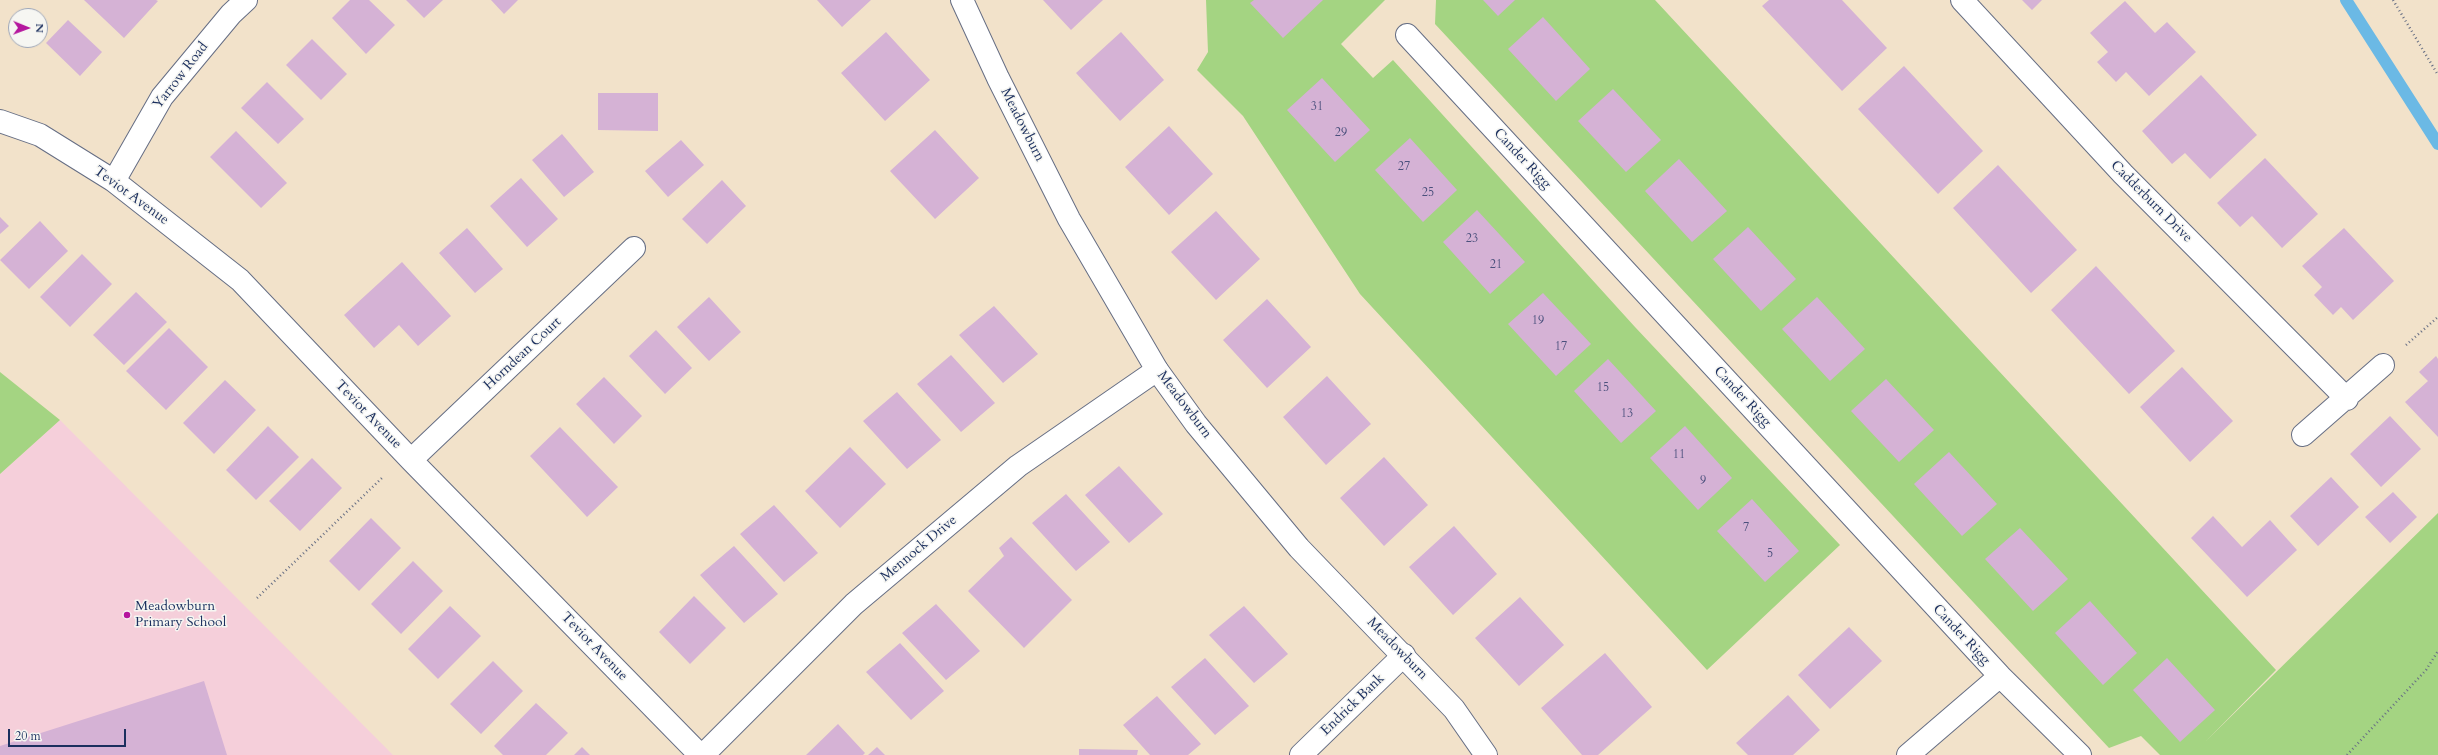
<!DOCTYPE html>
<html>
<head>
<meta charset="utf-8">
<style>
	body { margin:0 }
	#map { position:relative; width:2438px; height:755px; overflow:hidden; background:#f2e2ca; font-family:Cardo,serif }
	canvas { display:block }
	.north { position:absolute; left:8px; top:8px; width:40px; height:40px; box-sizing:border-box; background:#f6f6f2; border:1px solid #9ea6b7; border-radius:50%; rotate:91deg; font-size:11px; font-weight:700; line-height:16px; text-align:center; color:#1b2f5e }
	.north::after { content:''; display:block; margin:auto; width:14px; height:18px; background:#b5179e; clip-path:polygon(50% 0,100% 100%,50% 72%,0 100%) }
	.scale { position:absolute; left:8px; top:729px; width:118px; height:18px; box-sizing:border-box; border:2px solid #1b2f5e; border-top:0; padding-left:5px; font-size:12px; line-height:14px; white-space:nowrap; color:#1b2f5e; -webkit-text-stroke:3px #f6f6f2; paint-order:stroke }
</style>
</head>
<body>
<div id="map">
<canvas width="2438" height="755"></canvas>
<div class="north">N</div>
<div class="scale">20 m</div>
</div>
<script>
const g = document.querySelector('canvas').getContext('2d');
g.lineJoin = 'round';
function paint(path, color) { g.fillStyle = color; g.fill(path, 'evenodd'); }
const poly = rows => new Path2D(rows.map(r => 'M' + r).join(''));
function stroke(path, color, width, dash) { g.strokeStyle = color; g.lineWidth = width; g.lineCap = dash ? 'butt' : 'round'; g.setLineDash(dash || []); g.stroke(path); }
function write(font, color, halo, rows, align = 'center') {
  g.font = font + ' Cardo,serif'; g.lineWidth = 3; g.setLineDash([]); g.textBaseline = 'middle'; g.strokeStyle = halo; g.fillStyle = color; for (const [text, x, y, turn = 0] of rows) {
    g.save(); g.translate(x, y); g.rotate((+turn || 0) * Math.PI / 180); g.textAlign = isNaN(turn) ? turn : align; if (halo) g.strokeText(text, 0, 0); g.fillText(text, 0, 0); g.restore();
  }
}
paint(poly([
	[60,420,393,755,0,755,0,474]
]), '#f5cfda');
paint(poly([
	[1206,0,1385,0,1341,44,1373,78,1393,60,1635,327,1840,545,1707,670,1360,294,1243,116,1197,70,1208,52],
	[1436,0,1655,0,2276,670,2206,741,2438,513,2438,755,2160,755,2141,736,2109,748,1435,24],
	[0,372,60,420,0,474]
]), '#a4d482');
stroke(poly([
	[2346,0,2438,144]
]), '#6bb9e5', 12);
paint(poly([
	[84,0,156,0,158,1,124,38],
	[350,0,369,0,395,25,366,54,332,18],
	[406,0,443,0,424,18],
	[491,0,518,0,504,14],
	[817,0,871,0,842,27],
	[1043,0,1103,0,1071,30],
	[1254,0,1323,0,1283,38,1250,3],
	[1483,0,1515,0,1498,16],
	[1769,0,1842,0,1887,48,1842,91,1762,6],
	[2022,0,2042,0,2032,10],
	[2125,1,2155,33,2167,22,2196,52,2149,96,2126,72,2116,82,2097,62,2108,52,2090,33],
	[1543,17,1590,69,1556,101,1508,49],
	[68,20,102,52,80,76,46,43],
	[886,32,930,80,885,121,841,73],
	[1121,32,1164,80,1120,121,1076,73],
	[312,39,347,74,321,100,286,65],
	[1904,66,1983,151,1938,194,1858,109],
	[2201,75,2257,135,2210,179,2185,153,2172,164,2142,131],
	[1322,78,1370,130,1335,162,1287,110],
	[267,82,304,119,278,144,241,108],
	[1613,89,1661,140,1626,172,1578,121],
	[598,93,658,93,658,131,598,130],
	[1169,126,1213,174,1169,215,1125,167],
	[935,130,979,178,935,219,890,171],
	[236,131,287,183,261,208,210,157],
	[562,134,594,172,564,197,532,160],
	[1410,138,1457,190,1423,222,1375,170],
	[681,140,704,165,668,197,645,171],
	[2265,158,2318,214,2282,248,2252,216,2240,227,2217,203],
	[1679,159,1727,211,1692,242,1645,191],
	[1998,165,2077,250,2031,293,1953,208],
	[521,178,558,219,527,247,490,206],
	[722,180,746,206,707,244,682,219],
	[1477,210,1525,262,1490,294,1443,242],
	[1216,211,1260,259,1216,300,1171,252],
	[0,217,9,226,0,234],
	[40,221,68,251,29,289,0,260],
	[1748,227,1796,279,1761,311,1713,259],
	[467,228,503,269,475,293,439,253],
	[2344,228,2394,281,2353,320,2341,307,2333,315,2314,295,2322,287,2302,266],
	[82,254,112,284,70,327,40,297],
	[402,262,451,316,418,346,399,325,374,348,344,315],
	[2096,266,2175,351,2129,394,2051,310],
	[136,292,167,322,124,365,93,335],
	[1543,293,1591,344,1556,376,1508,324],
	[709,297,741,332,709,361,677,327],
	[1817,297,1865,349,1830,381,1782,329],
	[1267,299,1311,347,1267,388,1223,340],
	[994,306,1038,354,1003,383,959,335],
	[169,328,208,367,166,410,126,371],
	[656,330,692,368,665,394,629,356],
	[951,355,995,403,961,432,917,384],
	[2436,356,2438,359,2438,437,2405,402,2428,381,2419,372],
	[1608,359,1656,411,1621,443,1574,391],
	[2182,367,2233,421,2190,462,2140,407],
	[1327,376,1371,424,1326,465,1283,417],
	[604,377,642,416,614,444,576,404],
	[1886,379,1934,430,1899,462,1851,411],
	[225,380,256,410,214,454,183,423],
	[897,392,941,440,907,469,863,421],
	[2390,416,2421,449,2381,487,2350,454],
	[268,426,299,457,256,500,226,470],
	[1685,426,1732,478,1698,510,1650,458],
	[560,427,618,487,587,517,530,456],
	[850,447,886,484,840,528,805,491],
	[1949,452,1997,504,1962,536,1914,484],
	[1384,457,1428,505,1384,546,1340,498],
	[312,458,342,488,300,531,269,501],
	[1119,466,1163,514,1129,543,1085,495],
	[2331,477,2359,507,2318,546,2290,516],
	[2393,492,2417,517,2390,543,2365,517],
	[1066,494,1110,542,1076,571,1032,523],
	[1752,499,1799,551,1765,582,1717,531],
	[774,505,818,553,784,582,740,534],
	[2213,516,2242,547,2270,520,2297,550,2247,597,2191,538],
	[371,518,401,548,359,591,329,561],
	[1454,526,1497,574,1453,615,1409,567],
	[2020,528,2068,579,2033,611,1985,559],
	[1011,537,1072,600,1024,648,968,591,1004,556,999,548],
	[734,546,778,594,744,623,700,575],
	[413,561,443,591,401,634,371,604],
	[694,596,726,628,690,664,659,632],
	[1520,597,1564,645,1519,686,1475,638],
	[2090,601,2137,653,2103,685,2055,633],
	[936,604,980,651,946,680,902,633],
	[450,606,481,636,438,679,408,649],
	[1244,606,1288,654,1254,683,1209,635],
	[1849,627,1882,661,1830,709,1798,675],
	[900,643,944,691,911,720,866,672],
	[1605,653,1652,707,1598,755,1582,755,1541,708],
	[1205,658,1249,706,1215,735,1171,687],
	[2167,658,2215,710,2180,742,2133,690],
	[493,661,523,691,481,734,450,704],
	[204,681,227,755,0,755,0,746],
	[1788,695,1820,730,1793,755,1748,755,1736,743],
	[1157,696,1201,744,1188,755,1150,755,1123,725],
	[536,703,568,733,546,755,503,755,494,746],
	[838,724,865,753,863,755,806,755],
	[582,747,590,755,574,755],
	[877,747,885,755,868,755],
	[1079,749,1138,750,1137,755,1079,755]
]), '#d5b2d5');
const minor = poly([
	[1962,0,2123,174,2347,399],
	[1407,35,2000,676,2080,755],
	[0,121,40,135,114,181,240,280,411,460,700,755],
	[114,181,162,97,231,14,246,0],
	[2303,435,2383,365],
	[411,460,634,248],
	[703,755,854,604,1018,466,1157,370],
	[1301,755,1404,655],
	[1908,755,2000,676]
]);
const tertiary = poly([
	[962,0,998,78,1069,219,1157,370,1196,424,1299,548,1454,709,1486,755]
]);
stroke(minor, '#666e84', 24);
stroke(tertiary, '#666e84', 24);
stroke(poly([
	[2393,0,2438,75],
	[2406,345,2438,317],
	[257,598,383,477],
	[2347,755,2426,670,2438,651]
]), '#666e84', 2.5, [1, 3]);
stroke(minor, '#fff', 22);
stroke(tertiary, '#fff', 22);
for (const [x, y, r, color] of [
	[127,615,4,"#b5179e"]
]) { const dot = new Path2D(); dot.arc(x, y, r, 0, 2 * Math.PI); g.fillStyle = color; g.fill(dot); stroke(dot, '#f6f6f2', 1.5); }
write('12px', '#4a507c', null, [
	["31",1317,107],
	["29",1341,133],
	["27",1404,167],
	["25",1428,193],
	["23",1472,239],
	["21",1496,265],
	["19",1538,321],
	["17",1561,347],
	["15",1603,388],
	["13",1627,414],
	["11",1679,455],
	["9",1703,481],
	["7",1746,528],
	["5",1770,554]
]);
write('14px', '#1b2f5e', '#f6f6f2', [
	["Yarrow Road",181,76,-52],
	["Meadowburn",1022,125,63],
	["Cander Rigg",1522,159,47],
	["Teviot Avenue",131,196,36],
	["Cadderburn Drive",2151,202,45],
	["Horndean Court",523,354,-43],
	["Cander Rigg",1742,397,47],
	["Meadowburn",1184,405,53],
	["Teviot Avenue",368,415,46],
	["Mennock Drive",919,549,-40],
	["Cander Rigg",1961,635,47],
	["Teviot Avenue",594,647,46],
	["Meadowburn",1397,649,46],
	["Endrick Bank",1353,705,-44]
]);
write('14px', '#1b2f5e', '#f6f6f2', [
	["Meadowburn",135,607],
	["Primary School",135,623]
], 'left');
</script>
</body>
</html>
